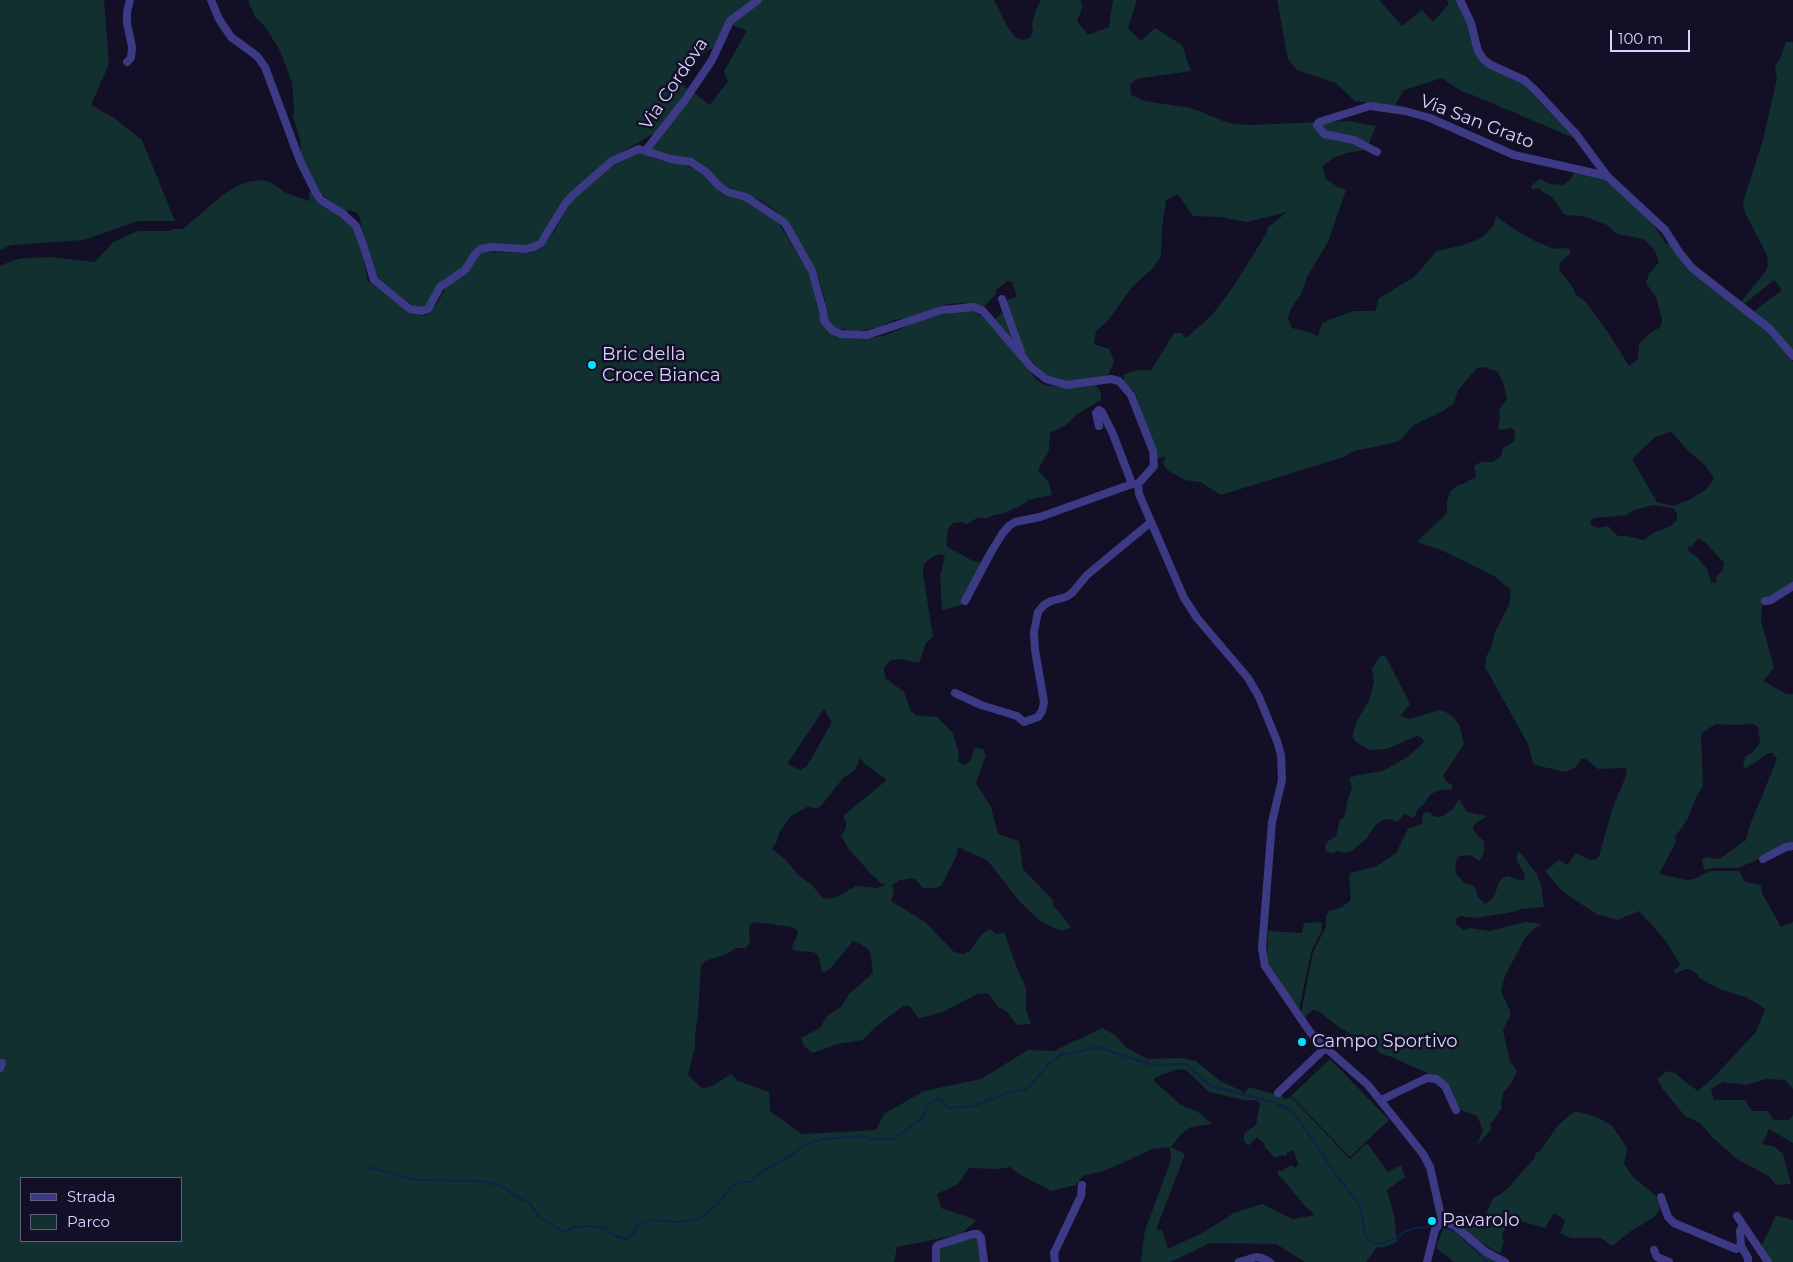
<!DOCTYPE html>
<html>
<head>
<meta charset="utf-8">
<style>
	body { margin:0 }
	#map { position:relative; width:1793px; height:1262px; overflow:hidden; background:#130f26; font-family:Montserrat,sans-serif }
	canvas { display:block }
	.legend { position:absolute; left:20px; top:1177px; width:162px; height:65px; box-sizing:border-box; background:#130f26; border:1px solid #625e7d; margin:0; padding:6px 9px; list-style:none; font-size:15px; color:#d9d4ff }
	.legend li { display:flex; align-items:center; gap:10px; height:25px }
	.legend b { width:25px; border:1px solid #625e7d }
	.scale { position:absolute; left:1610px; top:30px; width:80px; height:22px; box-sizing:border-box; border:2px solid #d9d4ff; border-top:0; padding-left:6px; font-size:15px; line-height:18px; white-space:nowrap; color:#d9d4ff; -webkit-text-stroke:4px #130f26; paint-order:stroke }
</style>
</head>
<body>
<div id="map">
<canvas width="1793" height="1262"></canvas>
<ul class="legend">
<li><b style="height:6px;background:#3d3a85"></b>Strada</li>
<li><b style="height:14px;background:#12302f"></b>Parco</li>
</ul>
<div class="scale">100 m</div>
</div>
<script>
const g = document.querySelector('canvas').getContext('2d');
g.lineJoin = 'round';
function paint(path, color) { g.fillStyle = color; g.fill(path, 'evenodd'); }
const poly = rows => new Path2D(rows.map(r => 'M' + r).join(''));
function stroke(path, color, width, dash) { g.strokeStyle = color; g.lineWidth = width; g.lineCap = dash ? 'butt' : 'round'; g.setLineDash(dash || []); g.stroke(path); }
function write(font, color, halo, rows, align = 'center') {
  g.font = font + ' Montserrat,sans-serif'; g.lineWidth = 5; g.setLineDash([]); g.textBaseline = 'middle'; g.strokeStyle = halo; g.fillStyle = color; for (const [text, x, y, turn = 0] of rows) {
    g.save(); g.translate(x, y); g.rotate((+turn || 0) * Math.PI / 180); g.textAlign = isNaN(turn) ? turn : align; if (halo) g.strokeText(text, 0, 0); g.fillText(text, 0, 0); g.restore();
  }
}
paint(poly([
	[0,0,104,0,109,64,91,105,114,118,142,140,175,221,138,221,84,240,11,245,0,250],
	[248,0,753,0,739,9,723,26,716,46,685,64,674,78,688,89,658,131,615,156,575,189,543,234,532,245,521,246,491,244,461,269,426,307,418,309,376,278,369,248,362,231,360,218,357,213,349,210,347,212,319,192,301,156,300,139,293,117,294,107,292,82,280,51,264,25,255,17],
	[761,0,994,0,1007,26,1015,37,1023,40,1030,38,1033,31,1032,24,1036,10,1041,0,1080,0,1083,6,1077,21,1088,35,1109,27,1113,0,1137,0,1128,28,1141,41,1155,28,1182,45,1191,71,1136,79,1130,85,1131,95,1145,101,1191,108,1228,123,1249,125,1348,121,1376,126,1366,150,1346,153,1334,158,1322,166,1326,179,1338,187,1346,190,1328,242,1307,277,1302,293,1290,310,1288,318,1292,328,1305,331,1318,336,1322,324,1328,320,1354,311,1375,311,1379,298,1413,278,1437,251,1464,245,1483,237,1494,225,1496,216,1515,230,1537,242,1554,249,1565,248,1569,249,1571,253,1560,263,1559,270,1572,286,1576,295,1585,301,1607,331,1629,366,1638,359,1639,344,1649,334,1660,327,1662,320,1656,297,1646,283,1649,274,1659,262,1655,251,1644,239,1617,234,1607,225,1583,216,1565,215,1550,195,1543,193,1539,188,1532,189,1531,186,1540,179,1550,184,1563,185,1569,181,1576,171,1605,177,1647,215,1666,244,1669,243,1676,254,1689,271,1739,308,1768,331,1793,362,1793,584,1780,593,1762,601,1761,620,1774,668,1763,681,1787,694,1793,694,1793,844,1738,868,1715,868,1704,870,1702,859,1707,857,1716,859,1721,858,1746,840,1750,825,1777,759,1773,753,1769,753,1746,768,1743,767,1745,757,1754,751,1760,743,1758,727,1754,724,1732,725,1716,724,1703,732,1701,737,1703,787,1697,795,1687,820,1675,837,1676,842,1659,874,1687,880,1694,879,1711,871,1739,871,1745,882,1761,885,1762,893,1781,927,1793,922,1793,1089,1785,1080,1767,1079,1746,1085,1723,1082,1711,1089,1714,1100,1745,1100,1752,1111,1768,1111,1774,1120,1789,1120,1793,1115,1793,1143,1769,1129,1762,1144,1773,1146,1783,1154,1791,1184,1776,1185,1770,1177,1737,1159,1712,1137,1700,1123,1685,1116,1662,1088,1657,1079,1667,1071,1675,1073,1684,1081,1698,1091,1711,1080,1756,1032,1765,1009,1748,998,1720,989,1699,978,1698,975,1690,969,1685,969,1676,974,1673,970,1678,968,1680,964,1666,941,1639,911,1617,920,1596,914,1561,890,1545,871,1559,860,1567,865,1576,853,1590,860,1595,860,1599,856,1613,807,1626,776,1627,769,1624,768,1598,769,1586,759,1581,759,1575,768,1566,772,1539,766,1533,763,1528,744,1485,667,1486,657,1491,648,1495,632,1509,605,1511,590,1494,576,1441,550,1417,542,1447,513,1447,502,1450,492,1458,485,1463,484,1476,477,1474,466,1481,462,1493,462,1501,456,1503,448,1514,442,1515,432,1512,428,1498,430,1500,416,1499,410,1507,399,1504,385,1498,372,1485,367,1477,368,1458,390,1454,403,1445,410,1414,425,1400,440,1393,443,1354,451,1344,457,1221,495,1200,482,1185,480,1167,470,1163,463,1166,457,1157,458,1137,397,1134,391,1124,382,1123,375,1136,370,1151,370,1174,333,1181,333,1186,338,1212,315,1231,290,1266,234,1268,227,1287,212,1248,222,1220,217,1193,216,1178,194,1166,200,1162,228,1161,256,1153,268,1132,287,1106,323,1096,331,1094,344,1109,349,1114,361,1109,374,1100,378,1068,383,1048,376,1027,357,995,319,1004,311,1007,300,1017,297,1012,282,1007,281,996,290,996,294,983,308,962,303,947,304,908,318,895,320,876,328,858,331,834,328,828,321,824,311,825,301,819,279,789,226,777,212,762,201,717,182,708,172,655,152,652,148,693,92,710,105,728,81,724,71,747,31,730,24],
	[1671,431,1688,451,1705,465,1714,478,1707,489,1691,499,1673,506,1657,502,1632,459,1654,438],
	[1653,505,1673,508,1677,513,1677,520,1672,525,1653,533,1644,540,1626,536,1618,536,1609,527,1605,526,1599,528,1592,526,1590,522,1594,518,1627,515,1634,510],
	[1698,538,1707,544,1724,563,1723,569,1716,577,1717,582,1711,583,1707,569,1696,556,1689,552,1687,547,1692,546],
	[1277,0,1379,0,1402,26,1422,10,1433,22,1449,4,1447,0,1457,0,1464,13,1482,63,1490,69,1523,84,1574,138,1475,96,1461,91,1442,78,1404,90,1394,107,1355,101,1336,83,1297,70,1288,59],
	[1786,42,1793,42,1793,352,1753,312,1782,290,1774,280,1743,305,1740,303,1765,272,1768,265,1767,255,1745,213,1743,202,1763,140,1777,78,1775,66,1780,59],
	[636,154,643,154,659,160,682,164,694,169,773,217,780,225,806,268,812,284,822,325,837,336,858,339,883,336,922,320,960,310,971,310,983,317,1038,381,1045,385,1065,388,1096,385,1101,393,1101,400,1076,415,1066,425,1050,433,1049,450,1038,470,1049,483,1052,495,1028,500,1022,505,1001,514,994,515,987,518,977,518,966,525,962,522,953,523,948,529,946,546,973,561,983,562,962,605,942,610,940,577,945,556,940,554,932,557,924,564,923,574,933,636,926,643,919,663,901,659,891,660,884,667,885,678,904,692,911,711,916,715,937,717,953,733,959,754,958,761,964,765,970,761,975,748,983,749,986,755,976,783,991,807,998,834,1019,841,1023,869,1053,900,1053,905,1071,927,1065,930,1059,930,1040,921,1020,902,988,861,958,847,957,854,942,885,936,888,923,888,914,878,900,880,892,885,894,891,891,901,925,922,954,952,963,954,970,951,981,935,989,929,997,934,1004,932,1018,971,1026,988,1026,1011,1031,1024,1017,1025,1006,1011,998,1007,988,993,977,994,945,1011,929,1016,918,1018,910,1006,903,1006,873,1029,863,1040,837,1044,813,1053,804,1046,801,1038,820,1028,827,1016,841,1007,849,994,873,973,870,951,862,945,853,941,831,968,822,973,819,958,817,954,813,952,797,951,792,949,793,944,798,935,797,930,792,927,755,922,751,924,749,929,750,939,749,944,746,948,736,948,727,954,705,961,701,966,698,1015,695,1036,695,1046,688,1075,703,1089,714,1085,731,1074,738,1081,769,1092,770,1111,802,1134,876,1130,884,1114,924,1091,981,1079,1028,1050,1054,1051,1102,1028,1115,1035,1127,1048,1148,1059,1182,1058,1196,1061,1219,1080,1245,1093,1249,1087,1281,1096,1286,1099,1291,1097,1350,1159,1367,1143,1388,1172,1401,1165,1405,1177,1387,1190,1394,1215,1397,1242,1385,1247,1377,1247,1366,1262,1305,1262,1276,1244,1210,1243,1171,1262,1141,1262,1145,1230,1171,1160,1170,1147,1152,1149,1107,1170,1083,1176,1076,1185,1051,1191,1019,1174,1010,1167,997,1169,969,1168,958,1184,937,1194,941,1208,977,1220,961,1234,897,1247,894,1262,0,1262,0,266,14,260,24,258,51,257,95,262,113,242,138,231,170,231,173,229,183,229,224,194,237,186,248,182,261,180,270,182,286,193,309,201,310,200,309,193,312,191,342,215,353,227,361,248,368,281,407,311,423,316,430,313,438,302,446,287,483,252,531,253,539,249,553,233,567,208,582,190,608,168],
	[824,709,832,722,807,766,800,770,787,764],
	[860,758,865,764,887,780,843,816,846,822,846,829,841,835,848,848,871,874,881,883,886,885,877,888,856,886,837,897,827,899,822,897,812,885,799,876,786,860,772,849,777,841,779,833,791,816,809,806,815,809,821,806,843,778,855,770],
	[1178,1069,1186,1070,1209,1092,1244,1100,1256,1100,1260,1103,1256,1125,1244,1133,1244,1141,1248,1146,1257,1137,1265,1144,1264,1146,1275,1158,1283,1155,1284,1156,1287,1155,1287,1153,1293,1150,1299,1165,1294,1168,1292,1165,1281,1171,1278,1170,1278,1175,1283,1179,1303,1204,1315,1215,1293,1219,1262,1204,1234,1213,1202,1233,1168,1249,1163,1232,1161,1230,1157,1230,1157,1227,1185,1154,1171,1147,1181,1134,1191,1127,1212,1124,1198,1112,1181,1105,1154,1081,1154,1079,1156,1077],
	[21,1178,181,1178,181,1241,21,1241],
	[1381,655,1386,657,1410,704,1400,716,1409,719,1439,710,1444,711,1452,716,1459,724,1464,744,1443,776,1445,780,1453,786,1451,790,1440,790,1431,794,1422,806,1418,809,1414,818,1404,814,1398,822,1388,819,1383,820,1375,826,1366,839,1352,851,1347,853,1337,851,1332,853,1327,852,1325,847,1327,842,1336,836,1340,820,1344,818,1348,798,1352,788,1349,778,1358,775,1383,771,1409,756,1424,742,1422,738,1417,736,1387,749,1370,750,1356,742,1353,738,1353,733,1356,723,1369,700,1372,691,1374,681,1372,668],
	[1459,799,1467,812,1487,816,1474,825,1473,830,1484,842,1484,852,1482,857,1479,861,1471,855,1460,856,1457,859,1455,870,1457,875,1466,884,1471,884,1475,888,1478,897,1485,904,1494,897,1499,882,1503,878,1508,876,1518,880,1524,880,1525,875,1517,861,1517,855,1519,851,1537,874,1541,885,1544,907,1522,909,1513,912,1474,918,1460,916,1456,919,1456,924,1464,930,1470,928,1489,931,1526,922,1542,924,1533,930,1525,938,1505,976,1501,991,1510,1011,1510,1016,1503,1031,1510,1061,1517,1071,1510,1085,1503,1093,1501,1103,1502,1108,1490,1125,1491,1130,1477,1145,1483,1130,1477,1116,1461,1110,1450,1088,1443,1080,1389,1056,1381,1054,1376,1049,1339,1027,1318,1011,1313,1010,1305,1017,1301,1013,1313,952,1326,927,1326,916,1329,911,1340,908,1349,902,1351,898,1349,878,1351,873,1377,866,1396,853,1408,829,1423,823,1422,818,1424,813,1429,812,1433,816,1438,817,1443,816,1453,809],
	[1322,922,1321,932,1311,952,1299,1010,1271,970,1267,957,1268,931,1302,933,1304,923],
	[1330,1059,1389,1120,1350,1157,1291,1096],
	[1575,1111,1596,1117,1611,1125,1622,1140,1627,1149,1624,1164,1633,1177,1656,1196,1661,1208,1653,1218,1631,1231,1612,1246,1601,1238,1571,1238,1560,1233,1565,1220,1554,1213,1545,1228,1514,1219,1503,1232,1502,1238,1504,1242,1500,1254,1471,1236,1459,1224,1444,1217,1448,1214,1454,1213,1477,1215,1484,1219,1493,1198,1501,1194,1511,1185,1519,1175,1534,1159,1536,1153,1540,1151,1558,1125],
	[1776,1215,1793,1220,1793,1262,1773,1262,1761,1247],
	[1446,1228,1462,1235,1477,1250,1499,1262,1454,1262,1436,1248,1443,1229],
	[974,1237,979,1241,980,1262,939,1262,940,1247]
]), '#12302f');
stroke(poly([
	[1274,1103,1291,1110,1316,1144,1333,1171,1352,1195,1360,1205,1365,1235,1371,1242,1379,1244,1394,1239,1406,1231,1416,1228,1433,1226],
	[367,1167,416,1180,483,1181,504,1187,516,1197,530,1203,539,1217,564,1232,575,1227,587,1226,606,1228,611,1234,625,1239,633,1235,638,1225,652,1220,678,1222,699,1219,720,1202,728,1190,739,1182,750,1182,761,1172,792,1155,803,1145,824,1139,845,1137,861,1136,873,1139,894,1139,922,1118,929,1104,938,1098,949,1108,974,1106,1013,1091,1026,1090,1050,1063,1061,1055,1078,1052,1098,1047,1152,1065,1185,1064,1211,1086,1272,1102],
	[1443,1227,1456,1232,1487,1262]
]), '#0c2248', 2);
stroke(poly([
	[211,0,219,19,231,37,257,56,265,67,300,161,316,193,321,200,342,213,356,226,364,247,374,280,410,309,422,311,428,309,440,287,465,270,476,253,481,249,492,247,526,249,534,247,541,243,565,204,573,195,612,161,639,149,671,159,691,162,706,172,719,186,728,192,746,197,785,223,812,271,823,311,824,321,832,330,841,334,867,335,942,310,974,307,983,311,1031,367,1046,379,1066,385,1111,379,1119,381,1131,395,1153,451,1154,466,1138,484,1139,494,1184,598,1197,618,1248,678,1259,697,1277,741,1281,755,1282,780,1272,822,1262,948,1265,966,1310,1032,1318,1041,1368,1085,1423,1154,1430,1167,1442,1220],
	[1460,0,1471,23,1478,51,1484,60,1491,65,1524,80,1534,89,1576,134,1607,176,1665,230,1679,252,1692,268,1770,329,1793,356],
	[127,62,131,58,132,47,127,23,127,12,130,0],
	[646,150,685,100,712,60,730,21,758,0],
	[1377,152,1354,140,1324,134,1317,125,1319,122,1370,106,1405,111,1430,118,1514,155,1607,176],
	[1002,299,1021,352],
	[1099,426,1096,413,1099,410,1102,412,1113,434,1132,484],
	[965,601,990,554,1002,534,1009,526,1015,522,1040,517,1132,484,1138,484],
	[1765,601,1771,600,1793,586],
	[955,693,981,705,1017,716,1024,722,1038,717,1042,711,1044,702,1035,650,1034,632,1038,612,1044,605,1051,601,1066,597,1072,593,1087,575,1151,522],
	[1763,859,1786,847,1793,846],
	[0,1068,2,1063],
	[1278,1093,1325,1048],
	[1381,1100,1427,1078,1436,1079,1445,1086,1456,1110],
	[1661,1197,1668,1217,1674,1223,1736,1249,1741,1246,1740,1231,1743,1225],
	[1737,1216,1768,1262],
	[1442,1220,1455,1226,1486,1252,1505,1262],
	[1741,1246,1748,1258,1748,1262],
	[1654,1250,1657,1257,1669,1262],
	[936,1262,936,1247,938,1245,973,1234,978,1234,981,1238,984,1262],
	[1055,1262,1054,1253,1081,1196,1082,1185],
	[1239,1262,1256,1257,1262,1258,1270,1262],
	[1427,1262,1435,1230,1442,1220]
]), '#3d3a85', 8);
for (const [x, y, r, color] of [
	[592,365,5,"#00e5ff"],
	[1302,1042,5,"#00e5ff"],
	[1432,1221,5,"#00e5ff"]
]) { const dot = new Path2D(); dot.arc(x, y, r, 0, 2 * Math.PI); g.fillStyle = color; g.fill(dot); stroke(dot, '#130f26', 2); }
write('18px', '#d9d4ff', '#130f26', [
	["Via Cordova",674,84,-56],
	["Via San Grato",1477,122,21]
]);
write('18px', '#d9d4ff', '#130f26', [
	["Bric della",602,355],
	["Croce Bianca",602,376],
	["Campo Sportivo",1312,1042],
	["Pavarolo",1442,1221]
], 'left');
</script>
</body>
</html>
